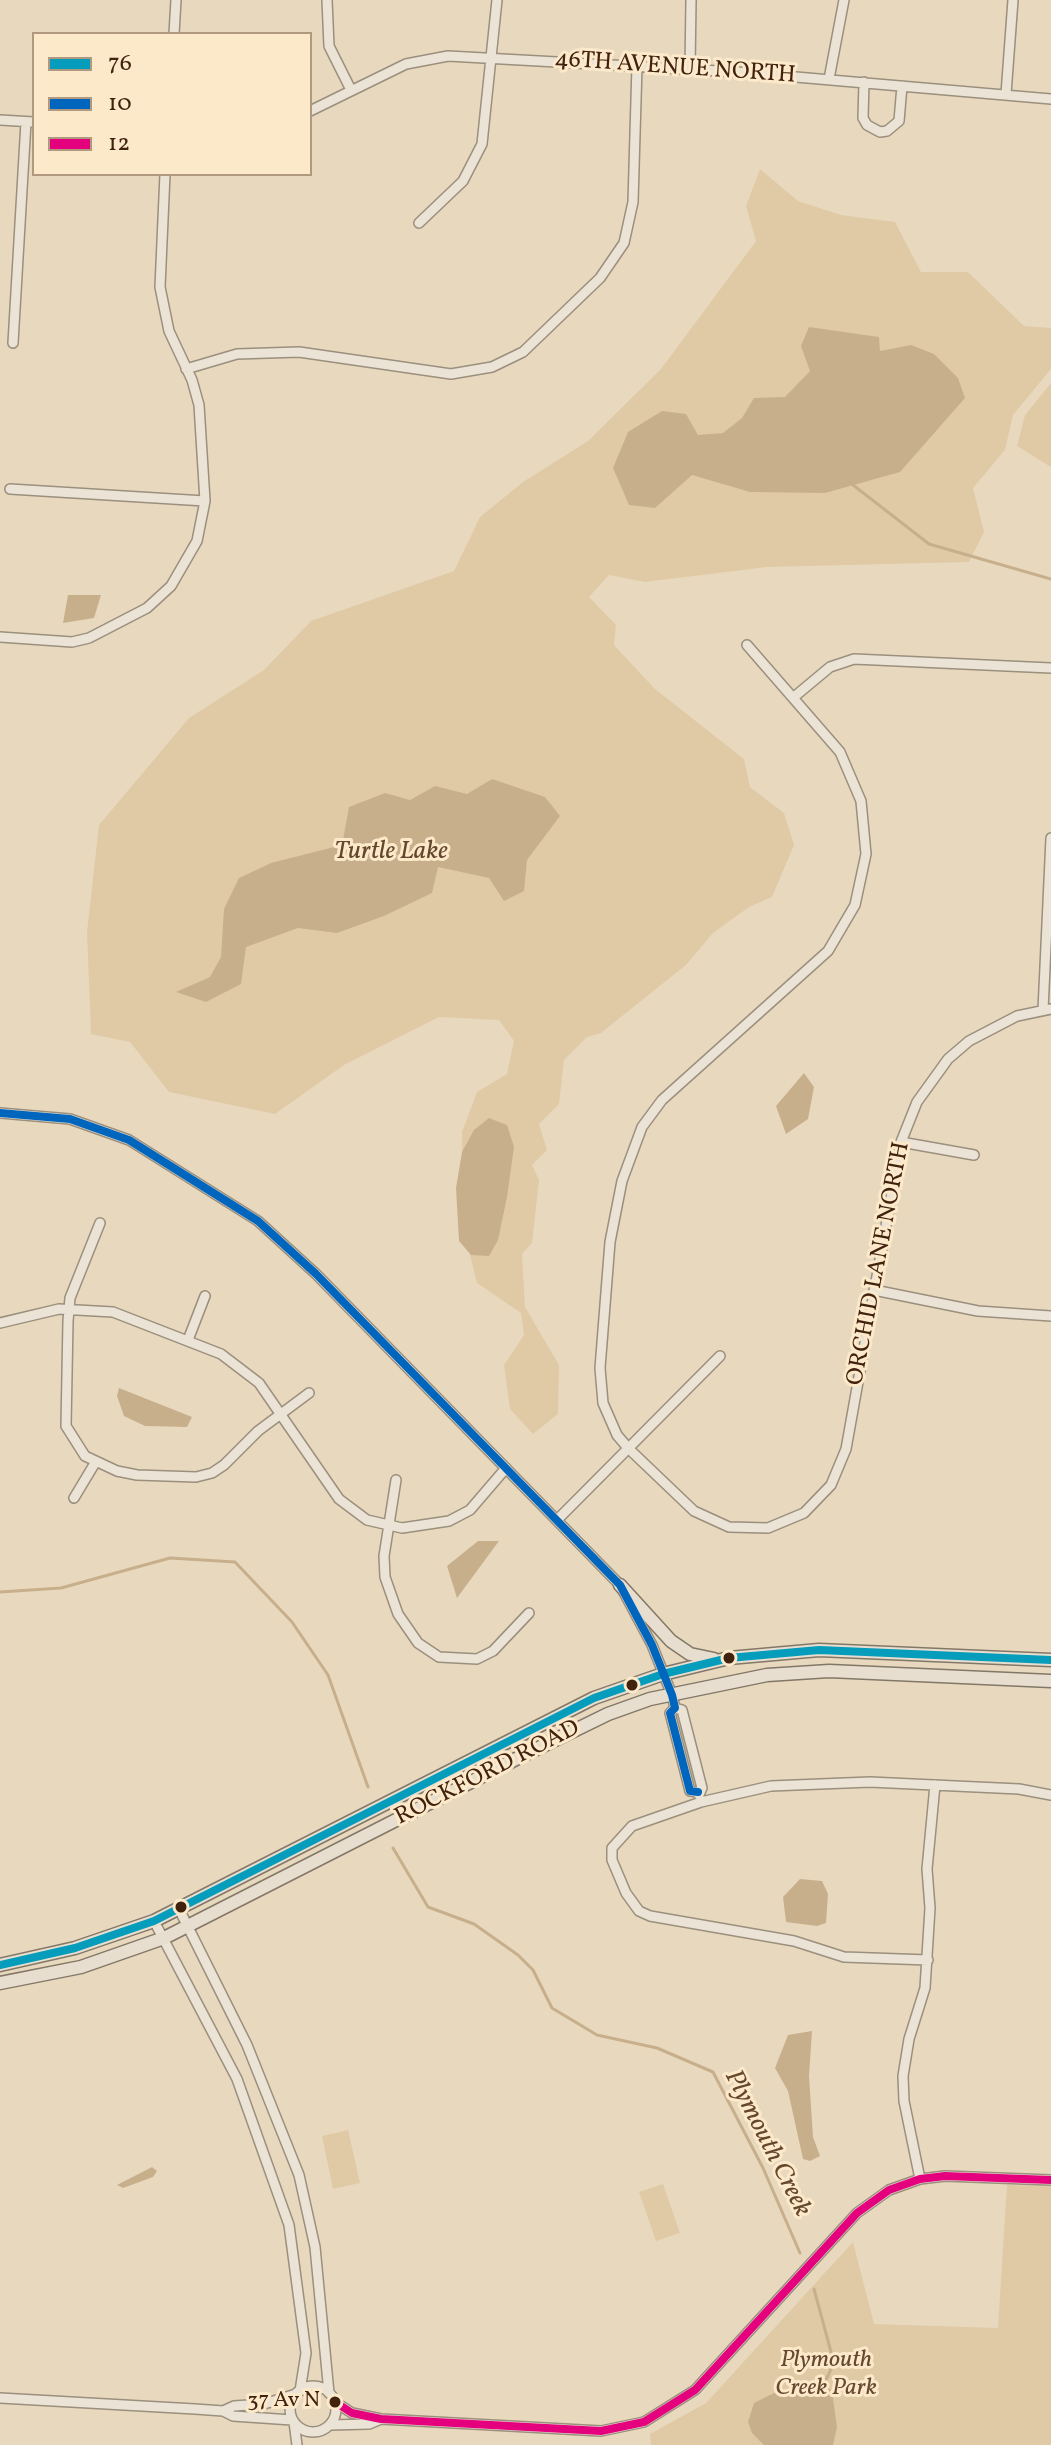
<!DOCTYPE html>
<html>
<head>
<meta charset="utf-8">
<style>
	body { margin:0 }
	#map { position:relative; width:1051px; height:2445px; overflow:hidden; background:#e8d9be; font-family:Vollkorn,serif }
	canvas { display:block }
	.legend { position:absolute; left:32px; top:32px; width:280px; height:144px; box-sizing:border-box; background:#fce9ca; border:2px solid #b1997f; margin:0; padding:10px 14px; list-style:none; font-size:24px; color:#40220f }
	.legend li { display:flex; align-items:center; gap:16px; height:40px }
	.legend b { width:40px; border:2px solid #b1997f }
</style>
</head>
<body>
<div id="map">
<canvas width="1051" height="2445"></canvas>
<ul class="legend">
<li><b style="height:10px;background:#069cbb"></b>76</li>
<li><b style="height:10px;background:#0065bd"></b>10</li>
<li><b style="height:10px;background:#e5007d"></b>12</li>
</ul>
</div>
<script>
const g = document.querySelector('canvas').getContext('2d');
g.lineJoin = 'round';
function paint(path, color) { g.fillStyle = color; g.fill(path, 'evenodd'); }
const poly = rows => new Path2D(rows.map(r => 'M' + r).join(''));
function stroke(path, color, width, dash) { g.strokeStyle = color; g.lineWidth = width; g.lineCap = dash ? 'butt' : 'round'; g.setLineDash(dash || []); g.stroke(path); }
function write(font, color, halo, rows, align = 'center') {
  g.font = font + ' Vollkorn,serif'; g.lineWidth = 6; g.setLineDash([]); g.textBaseline = 'middle'; g.strokeStyle = halo; g.fillStyle = color; for (const [text, x, y, turn = 0] of rows) {
    g.save(); g.translate(x, y); g.rotate((+turn || 0) * Math.PI / 180); g.textAlign = isNaN(turn) ? turn : align; if (halo) g.strokeText(text, 0, 0); g.fillText(text, 0, 0); g.restore();
  }
}
paint(poly([
	[760,169,798,201,841,215,895,222,921,272,968,272,1024,326,1051,328,1051,369,1013,415,1005,450,973,488,984,532,969,562,767,567,645,582,609,575,589,597,616,625,614,645,655,689,744,759,750,787,784,813,794,845,772,897,749,907,713,933,686,965,601,1033,587,1037,564,1060,559,1104,539,1124,547,1150,532,1165,539,1180,532,1243,522,1254,525,1307,559,1365,558,1414,533,1434,510,1409,504,1365,524,1335,521,1313,477,1283,463,1227,462,1132,477,1092,507,1074,514,1041,499,1020,439,1017,344,1065,275,1114,169,1092,130,1042,91,1034,87,932,99,825,189,718,264,670,311,621,454,571,480,517,523,482,588,441,661,369,756,241,746,206],
	[1051,383,1051,467,1017,446,1025,415],
	[348,2130,360,2183,333,2189,322,2136],
	[663,2184,680,2233,656,2241,639,2192],
	[1007,2185,1051,2186,1051,2445,651,2445,650,2434,706,2403,853,2242,874,2324,998,2328]
]), '#e0caa6');
paint(poly([
	[809,327,879,337,880,351,911,345,934,354,958,378,965,398,900,472,825,493,750,492,692,475,655,508,629,505,613,468,628,432,662,411,686,414,698,435,723,433,742,418,754,398,785,397,810,371,801,346],
	[68,595,101,595,94,618,63,623],
	[492,779,545,797,560,816,527,860,524,891,504,901,489,878,438,867,432,893,384,916,337,933,298,928,246,947,241,984,206,1002,176,992,210,977,221,957,224,909,239,878,271,863,342,845,349,807,385,793,410,800,435,786,467,794],
	[804,1073,814,1087,808,1119,786,1134,776,1106],
	[489,1118,507,1125,514,1147,507,1197,498,1240,489,1256,471,1255,459,1241,456,1188,462,1152,474,1130],
	[119,1388,192,1417,187,1427,145,1426,124,1416,117,1396],
	[478,1541,499,1541,457,1598,447,1566],
	[800,1879,822,1881,828,1894,826,1923,817,1926,786,1922,783,1897],
	[812,2031,809,2076,813,2137,820,2156,810,2161,803,2159,788,2091,775,2068,788,2035],
	[152,2167,157,2171,153,2177,123,2188,117,2185],
	[822,2379,832,2392,837,2427,833,2445,764,2445,752,2433,748,2422,754,2403,780,2390,807,2389]
]), '#c8af8c');
stroke(poly([
	[853,485,929,544,1051,579],
	[0,1592,61,1588,170,1558,235,1562,292,1622,328,1675,368,1787],
	[393,1848,428,1907,474,1924,518,1955,533,1970,552,2008,597,2035,657,2048,713,2072,763,2168,800,2253],
	[814,2289,834,2363,824,2384]
]), '#c8af8c', 3);
const minor = poly([
	[327,0,329,46,351,90],
	[174,34,176,0],
	[690,69,691,0],
	[829,79,844,0],
	[864,82,863,118,867,125,880,132,887,131,899,121,902,86],
	[1006,94,1013,0],
	[310,111,406,64,448,56,738,72,1051,99],
	[0,120,34,122],
	[419,223,463,181,482,144,497,0],
	[13,343,26,122],
	[186,369,237,354,299,352,451,374,492,367,523,352,600,278,624,243,633,202,637,66],
	[10,489,205,501],
	[0,637,72,642,89,638,147,608,171,586,197,541,205,501,199,405,192,380,169,331,160,287,165,174],
	[747,645,840,752,861,801,866,854,855,905,828,951,662,1100,642,1127,622,1181,610,1242,600,1368,603,1403,617,1435,628,1448,694,1511,729,1527,768,1528,804,1513,831,1485,846,1449,901,1142,917,1102,948,1059,969,1041,1017,1016,1051,1009],
	[794,697,830,667,854,659,1051,668],
	[1043,1010,1051,838],
	[0,1113,70,1119,129,1140,258,1221,316,1274,620,1585,652,1645,672,1695,675,1708,670,1713,690,1791,698,1792],
	[901,1142,974,1155],
	[100,1223,70,1298,68,1321,66,1426,85,1456,117,1471,137,1475,196,1477,212,1473,224,1465,258,1431,309,1393],
	[874,1290,978,1311,1051,1316],
	[0,1323,59,1309,113,1312,221,1354,259,1383,339,1499,367,1520,402,1528,449,1521,470,1510,506,1468],
	[188,1340,205,1296],
	[396,1480,384,1556,385,1577,398,1614,418,1643,439,1657,477,1659,493,1651,529,1613],
	[74,1498,95,1463],
	[557,1520,720,1356],
	[675,1708,682,1710,702,1788,699,1795],
	[179,1909,247,2045,299,2175,315,2247,329,2393],
	[154,1921,237,2079,289,2225,306,2353,300,2391],
	[928,1960,844,1957,794,1941,650,1916,639,1911,626,1893,612,1860,612,1848,632,1826,701,1802,771,1786,870,1782,1019,1789,1051,1795],
	[920,2179,904,2101,903,2076,909,2039,925,1988,930,1908,927,1869,935,1785],
	'290 2409a23 23 0 1 1 46 0a23 23 0 1 1-46 0Z',
	[0,2398,195,2409,223,2411,233,2416,292,2420],
	[335,2402,352,2413,381,2419,601,2431,644,2422,695,2390,857,2213,889,2190,920,2179,945,2176,1051,2180],
	[223,2411,234,2406,264,2404,296,2394],
	[294,2422,297,2445],
	[330,2425,369,2424,381,2419]
]);
const major = poly([
	[620,1585,671,1641,690,1654,714,1659],
	[0,1965,75,1948,154,1921,594,1698,663,1674,729,1658,819,1650,1051,1660],
	[0,1983,81,1967,164,1938,516,1759,608,1714,650,1699,767,1675,829,1671,1051,1681]
]);
stroke(minor, '#9b8f7d', 12);
stroke(major, '#837767', 15);
stroke(minor, '#ebe3d6', 9);
stroke(major, '#e7decf', 12);
stroke(poly([
	[0,1965,75,1948,154,1921,594,1698,663,1674,729,1658,819,1650,1051,1660]
]), '#069cbb', 8);
stroke(poly([
	[0,1113,70,1119,129,1140,258,1221,316,1274,620,1585,652,1645,672,1695,675,1708,670,1713,690,1791,698,1792]
]), '#0065bd', 8);
stroke(poly([
	[335,2402,352,2413,381,2419,601,2431,644,2422,695,2390,857,2213,889,2190,920,2179,945,2176,1051,2180]
]), '#e5007d', 8);
for (const [x, y, r, color] of [
	[729,1658,7,"#40220f"],
	[632,1685,7,"#40220f"],
	[181,1907,7,"#40220f"],
	[335,2402,7,"#40220f"]
]) { const dot = new Path2D(); dot.arc(x, y, r, 0, 2 * Math.PI); g.fillStyle = color; g.fill(dot); stroke(dot, '#fce9ca', 3); }
write('22px', '#40220f', '#fce9ca', [
	["37 Av N",320,2402]
], 'right');
write('24px', '#40220f', '#fce9ca', [
	["46TH AVENUE NORTH",675,69,4],
	["ORCHID LANE NORTH",880,1264,-79],
	["ROCKFORD ROAD",488,1774,-27]
]);
write('italic 24px', '#664930', '#fce9ca', [
	["Plymouth",826,2362],
	["Creek Park",826,2390]
]);
write('italic 26px', '#65472e', '#fce9ca', [
	["Turtle Lake",391,853],
	["Plymouth Creek",766,2144,63]
]);
</script>
</body>
</html>
